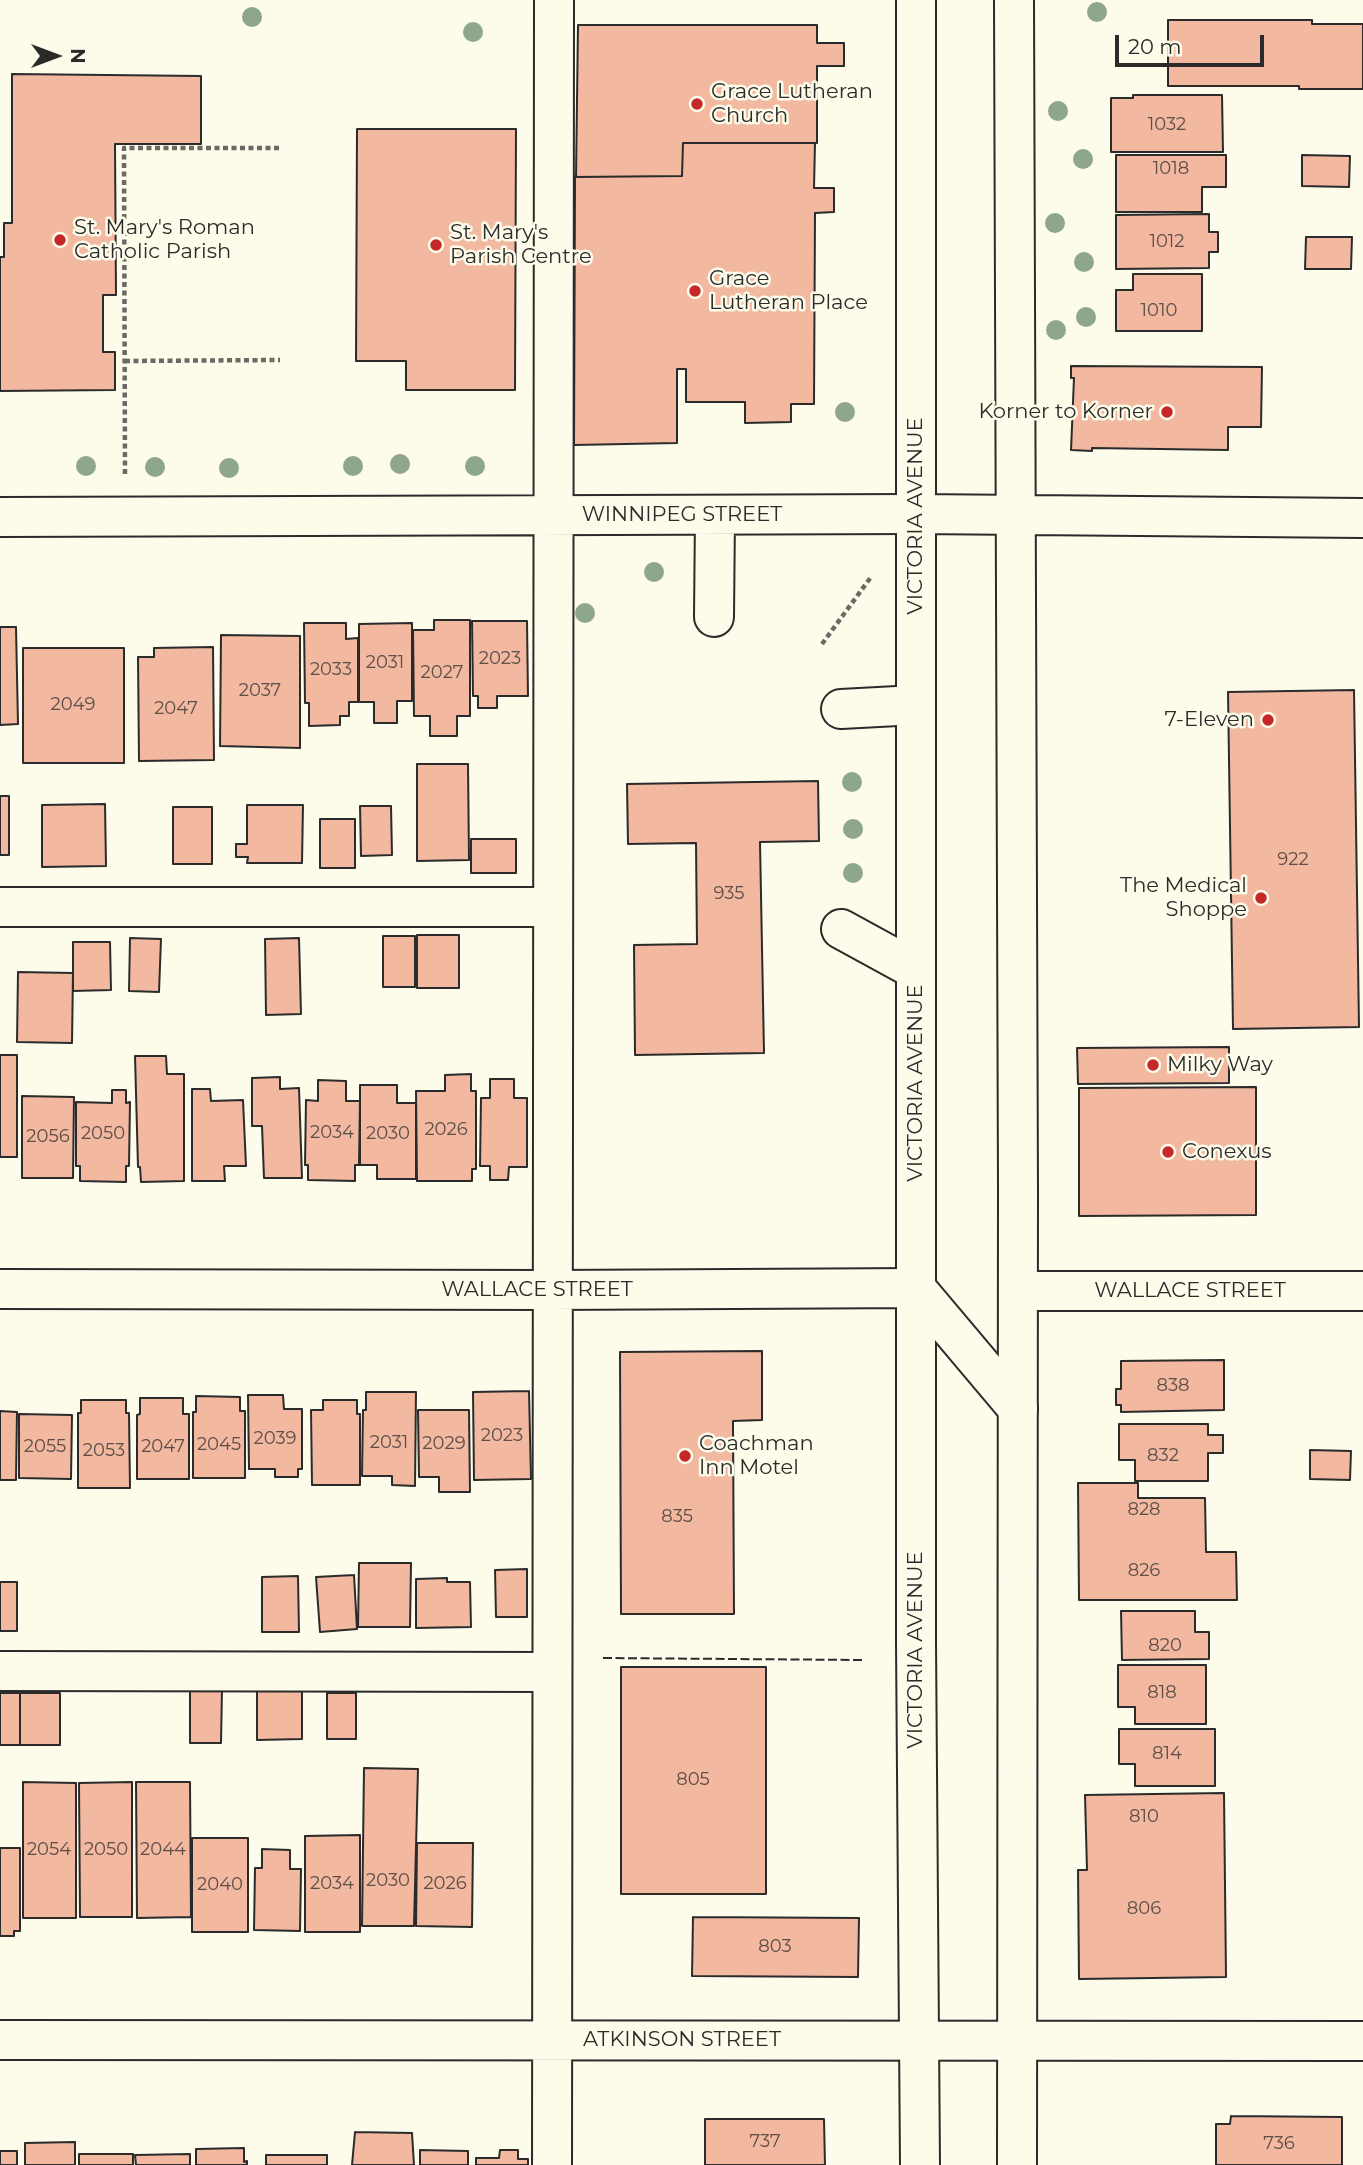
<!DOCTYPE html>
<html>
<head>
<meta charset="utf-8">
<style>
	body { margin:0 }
	#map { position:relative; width:1363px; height:2165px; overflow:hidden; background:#fdfbea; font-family:Montserrat,sans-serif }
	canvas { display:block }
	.north { position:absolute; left:21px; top:21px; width:70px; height:70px; -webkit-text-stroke:5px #fdfbea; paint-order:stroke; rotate:90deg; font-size:19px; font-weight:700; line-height:28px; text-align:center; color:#2b2b2b }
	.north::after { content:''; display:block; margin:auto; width:24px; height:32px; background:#2b2b2b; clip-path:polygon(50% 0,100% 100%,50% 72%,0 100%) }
	.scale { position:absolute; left:1115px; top:35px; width:149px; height:32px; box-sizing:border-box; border:4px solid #2b2b2b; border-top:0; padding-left:9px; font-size:21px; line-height:24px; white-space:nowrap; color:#2b2b2b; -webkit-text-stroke:5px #fdfbea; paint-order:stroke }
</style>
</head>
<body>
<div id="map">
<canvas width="1363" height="2165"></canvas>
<div class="north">N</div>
<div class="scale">20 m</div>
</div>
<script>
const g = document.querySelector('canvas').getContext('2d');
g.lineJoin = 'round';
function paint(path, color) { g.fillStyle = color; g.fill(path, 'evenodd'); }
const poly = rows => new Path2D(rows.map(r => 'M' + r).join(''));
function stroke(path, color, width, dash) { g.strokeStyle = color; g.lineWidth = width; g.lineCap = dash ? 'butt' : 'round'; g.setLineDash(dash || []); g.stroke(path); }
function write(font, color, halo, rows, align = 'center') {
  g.font = font + ' Montserrat,sans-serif'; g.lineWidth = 5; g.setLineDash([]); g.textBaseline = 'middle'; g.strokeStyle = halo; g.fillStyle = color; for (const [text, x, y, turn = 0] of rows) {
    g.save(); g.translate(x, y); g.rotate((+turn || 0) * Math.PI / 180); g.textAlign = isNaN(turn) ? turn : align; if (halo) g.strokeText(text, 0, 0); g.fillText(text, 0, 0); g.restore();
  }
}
const building = poly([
	[1168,20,1312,20,1312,24,1363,24,1363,89,1299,89,1299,86,1168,86,1168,20],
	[578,25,817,25,817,43,844,43,844,66,817,66,817,143,683,143,682,176,576,177,578,25],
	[12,74,201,76,201,144,115,144,116,295,103,295,103,352,115,352,115,390,0,391,0,257,4,257,4,223,12,223,12,74],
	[1133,95,1222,95,1223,152,1111,152,1111,98,1133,98,1133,95],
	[357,129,516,129,515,390,406,390,406,361,356,361,357,129],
	[683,143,815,143,814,188,834,188,834,212,815,213,814,404,791,404,791,422,745,423,745,402,686,402,686,369,677,369,677,443,574,445,575,177,682,176,683,143],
	[1116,155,1226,155,1226,187,1202,187,1202,212,1116,212,1116,155],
	[1302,155,1350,156,1349,187,1302,186,1302,155],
	[1209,214,1209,232,1218,232,1218,252,1209,252,1209,268,1116,269,1116,215,1209,214],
	[1306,237,1352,237,1351,269,1305,269,1306,237],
	[1133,274,1202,274,1202,331,1116,331,1116,290,1133,290,1133,274],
	[1071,366,1262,367,1261,427,1228,427,1228,450,1092,448,1092,451,1071,450,1074,378,1071,378,1071,366],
	[434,620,470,620,470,716,457,716,457,736,430,736,430,716,414,716,413,630,434,630,434,620],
	[472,621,527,621,528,696,497,696,497,708,478,708,478,696,473,696,472,621],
	[304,623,346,623,346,639,358,638,358,702,349,702,349,716,340,716,340,725,309,726,309,703,305,703,304,623],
	[412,623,412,701,397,701,397,723,374,723,374,702,359,702,359,624,412,623],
	[0,627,16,627,18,724,0,725,0,627],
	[221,635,300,636,300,748,220,746,221,635],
	[213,647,214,760,139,761,138,657,154,657,154,648,213,647],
	[23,648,124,648,124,763,23,763,23,648],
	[1354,690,1359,1027,1233,1029,1228,692,1354,690],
	[417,764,468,764,469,860,417,861,417,764],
	[818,781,819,841,760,842,764,1053,635,1055,634,945,697,944,696,843,628,844,627,784,818,781],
	[0,796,9,796,9,855,0,855,0,796],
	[105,804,106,866,42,867,42,805,105,804],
	[247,805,303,805,302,863,247,863,248,857,236,857,236,844,247,844,247,805],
	[360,806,391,806,392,855,361,856,360,806],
	[173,807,212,807,212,864,173,864,173,807],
	[320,819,355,819,355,868,320,868,320,819],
	[471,839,516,839,516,873,471,873,471,839],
	[417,935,459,935,459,988,417,988,417,935],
	[383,936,415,936,415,987,383,987,383,936],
	[130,938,161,939,159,992,129,991,130,938],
	[299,938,301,1014,266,1015,265,939,299,938],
	[73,942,110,942,111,990,73,991,73,942],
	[18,972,73,973,72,1043,17,1042,18,972],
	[1229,1047,1229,1083,1078,1084,1077,1048,1229,1047],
	[0,1055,17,1055,17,1157,0,1157,0,1055],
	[135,1056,166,1056,167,1074,184,1074,184,1181,141,1182,140,1167,138,1167,135,1056],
	[471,1074,471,1091,476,1091,476,1169,472,1169,472,1181,417,1181,416,1091,445,1091,445,1075,471,1074],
	[280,1077,280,1089,299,1088,302,1178,264,1178,262,1126,252,1126,252,1078,280,1077],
	[490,1079,514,1079,514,1098,527,1098,527,1167,509,1167,508,1180,490,1180,490,1166,480,1166,481,1098,490,1098,490,1079],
	[318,1080,346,1081,346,1101,360,1101,359,1165,355,1165,355,1181,308,1180,308,1165,305,1165,306,1100,318,1101,318,1080],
	[360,1085,397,1085,397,1103,416,1103,416,1179,377,1179,377,1165,360,1165,360,1085],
	[1256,1087,1256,1215,1079,1216,1079,1088,1256,1087],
	[192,1089,210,1089,211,1101,243,1100,246,1166,224,1166,225,1181,192,1181,192,1089],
	[112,1090,126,1090,126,1103,130,1102,129,1166,126,1166,126,1182,80,1181,80,1166,76,1166,76,1102,112,1103,112,1090],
	[22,1096,74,1097,73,1178,22,1178,22,1096],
	[762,1351,762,1420,733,1421,734,1614,621,1614,620,1352,762,1351],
	[1224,1360,1224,1410,1121,1412,1121,1405,1116,1405,1116,1389,1121,1389,1121,1361,1224,1360],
	[529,1391,531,1479,474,1480,473,1392,529,1391],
	[366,1392,416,1392,415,1486,392,1485,392,1476,362,1476,363,1410,366,1410,366,1392],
	[248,1395,283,1395,284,1409,302,1409,302,1469,298,1469,298,1477,275,1477,275,1469,249,1469,248,1395],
	[196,1396,240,1397,240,1411,245,1411,245,1478,193,1478,193,1412,196,1412,196,1396],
	[140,1398,183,1398,183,1414,189,1414,189,1479,137,1479,137,1415,140,1414,140,1398],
	[81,1400,126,1400,126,1413,129,1413,130,1488,78,1488,78,1413,81,1413,81,1400],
	[323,1400,357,1400,357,1414,360,1414,360,1485,312,1485,311,1410,323,1410,323,1400],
	[418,1410,469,1410,470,1492,439,1492,439,1477,419,1477,418,1410],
	[0,1411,17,1412,16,1480,0,1480,0,1411],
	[19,1414,72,1415,71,1479,19,1478,19,1414],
	[1119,1424,1208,1424,1208,1435,1223,1435,1223,1453,1208,1453,1208,1481,1135,1481,1135,1460,1119,1460,1119,1424],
	[1310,1450,1351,1451,1350,1480,1310,1479,1310,1450],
	[1078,1483,1138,1483,1138,1498,1205,1498,1206,1552,1236,1552,1237,1600,1079,1600,1078,1483],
	[359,1563,411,1563,410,1627,358,1627,359,1563],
	[527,1569,527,1617,496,1617,495,1570,527,1569],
	[354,1575,357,1629,320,1632,316,1577,354,1575],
	[298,1576,299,1632,262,1632,262,1577,298,1576],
	[447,1578,447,1582,470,1582,471,1627,416,1628,416,1579,447,1578],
	[0,1582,17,1582,17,1631,0,1631,0,1582],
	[1121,1611,1195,1611,1195,1632,1209,1632,1209,1659,1122,1660,1121,1611],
	[1118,1665,1206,1665,1206,1724,1135,1724,1135,1707,1118,1707,1118,1665],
	[621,1667,766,1667,766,1894,621,1894,621,1667],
	[190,1689,222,1690,221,1743,190,1743,190,1689],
	[257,1691,302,1691,302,1739,257,1740,257,1691],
	[0,1693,20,1693,20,1745,0,1745,0,1693],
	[20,1693,60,1693,60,1745,20,1745,20,1693],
	[327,1693,356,1693,356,1739,327,1739,327,1693],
	[1119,1729,1215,1729,1215,1786,1135,1786,1135,1764,1119,1764,1119,1729],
	[364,1768,418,1769,414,1926,362,1926,364,1768],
	[23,1782,76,1783,76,1918,23,1918,23,1782],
	[132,1782,132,1917,80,1917,79,1783,132,1782],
	[136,1782,190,1782,191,1917,137,1918,136,1782],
	[1224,1793,1226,1977,1079,1979,1078,1870,1087,1870,1085,1795,1224,1793],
	[360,1835,360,1932,305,1932,305,1836,360,1835],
	[192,1838,248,1838,248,1932,192,1932,192,1838],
	[417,1843,473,1843,472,1927,416,1926,417,1843],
	[0,1848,20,1848,20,1931,14,1931,14,1936,0,1936,0,1848],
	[262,1849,290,1850,290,1869,301,1869,300,1931,254,1930,255,1868,262,1868,262,1849],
	[693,1917,859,1918,858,1977,692,1976,693,1917],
	[1231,2116,1342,2117,1342,2165,1216,2165,1216,2124,1230,2124,1231,2116],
	[705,2119,824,2119,825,2165,705,2165,705,2119],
	[355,2132,412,2133,414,2165,352,2165,355,2132],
	[75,2142,75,2165,25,2165,25,2143,75,2142],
	[244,2148,244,2162,247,2161,247,2165,196,2165,196,2149,244,2148],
	[420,2150,468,2151,468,2165,420,2165,420,2150],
	[500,2150,518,2150,518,2159,528,2159,528,2165,476,2165,476,2158,499,2158,500,2150],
	[0,2151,17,2151,17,2165,0,2165,0,2151],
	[79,2154,133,2154,133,2165,79,2165,79,2154],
	[190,2154,190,2165,136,2165,135,2155,190,2154],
	[266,2155,327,2155,327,2165,266,2165,266,2155]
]);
paint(building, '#f2b8a0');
stroke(building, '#2b2b2b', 2);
const minor = poly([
	[0,517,916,514],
	[714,617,715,515],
	[841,709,916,705],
	[0,907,553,907],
	[841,929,916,970],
	[0,1289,552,1290,916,1288,1018,1409],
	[1018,1291,1363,1291],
	[0,1671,552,1672],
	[0,2040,1363,2041],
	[552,2165,554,0]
]);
const major = poly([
	[916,0,916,1642,920,2165],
	[1014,0,1018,1188,1017,2165],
	[916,514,1363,518]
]);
stroke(minor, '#2b2b2b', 42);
stroke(major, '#2b2b2b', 42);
stroke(poly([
	[125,361,280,360],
	[125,474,124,148,280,148],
	[822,644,871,577]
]), '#6a6964', 4.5, [5, 3.5]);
stroke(minor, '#fdfbea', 38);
stroke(major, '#fdfbea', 38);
stroke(poly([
	[603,1658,863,1660]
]), '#2b2b2b', 2, [9, 3.5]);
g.fillStyle = '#8ea78a';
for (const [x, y] of [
	[1097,12],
	[252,17],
	[473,32],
	[1058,111],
	[1083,159],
	[1055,223],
	[1084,262],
	[1086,317],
	[1056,330],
	[845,412],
	[400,464],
	[86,466],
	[353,466],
	[475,466],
	[155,467],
	[229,468],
	[654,572],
	[585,613],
	[852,782],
	[853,829],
	[853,873]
]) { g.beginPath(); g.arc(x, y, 10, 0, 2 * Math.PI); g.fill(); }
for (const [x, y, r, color] of [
	[697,104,7,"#c62828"],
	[60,240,7,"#c62828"],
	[436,245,7,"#c62828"],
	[695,291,7,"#c62828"],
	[1167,412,7,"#c62828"],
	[1268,720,7,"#c62828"],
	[1261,898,7,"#c62828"],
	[1153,1065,7,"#c62828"],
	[1168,1152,7,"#c62828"],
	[685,1456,7,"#c62828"]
]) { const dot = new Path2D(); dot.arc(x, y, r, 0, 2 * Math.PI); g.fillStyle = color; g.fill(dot); stroke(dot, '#fdfbea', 2.5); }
write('18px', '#5d4e48', null, [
	["1032",1167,125],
	["1018",1171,169],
	["1012",1167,242],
	["1010",1159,311],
	["2023",500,659],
	["2031",385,663],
	["2033",331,670],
	["2027",442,673],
	["2037",260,691],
	["2049",73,705],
	["2047",176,709],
	["922",1293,860],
	["935",729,894],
	["2026",446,1130],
	["2034",332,1133],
	["2050",103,1134],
	["2030",388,1134],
	["2056",48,1137],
	["838",1173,1386],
	["2023",502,1436],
	["2039",275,1439],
	["2031",389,1443],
	["2029",444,1444],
	["2045",219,1445],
	["2055",45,1447],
	["2047",163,1447],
	["2053",104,1451],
	["832",1163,1456],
	["828",1144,1510],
	["835",677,1517],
	["826",1144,1571],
	["820",1165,1646],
	["818",1162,1693],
	["814",1167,1754],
	["805",693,1780],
	["810",1144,1817],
	["2054",49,1850],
	["2050",106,1850],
	["2044",163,1850],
	["2030",388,1881],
	["2034",332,1884],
	["2026",445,1884],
	["2040",220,1885],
	["806",1144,1909],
	["803",775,1947],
	["737",765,2142],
	["736",1279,2144]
]);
write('21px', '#2b2b2b', '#fdfbea', [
	["Grace Lutheran",711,92],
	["Church",711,116],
	["St. Mary's Roman",74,228],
	["Catholic Parish",74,252],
	["St. Mary's",450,233],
	["Parish Centre",450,257],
	["Grace",709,279],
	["Lutheran Place",709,303],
	["Korner to Korner",1153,412,"right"],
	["7-Eleven",1254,720,"right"],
	["The Medical",1247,886,"right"],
	["Shoppe",1247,910,"right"],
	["Milky Way",1167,1065],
	["Conexus",1182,1152],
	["Coachman",699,1444],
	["Inn Motel",699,1468]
], 'left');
write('21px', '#2b2b2b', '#fdfbea', [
	["WINNIPEG STREET",682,515],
	["VICTORIA AVENUE",916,516,-90],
	["VICTORIA AVENUE",916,1083,-90],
	["WALLACE STREET",537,1290],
	["WALLACE STREET",1190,1291],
	["VICTORIA AVENUE",916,1650,-90],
	["ATKINSON STREET",682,2040]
]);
</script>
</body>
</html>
